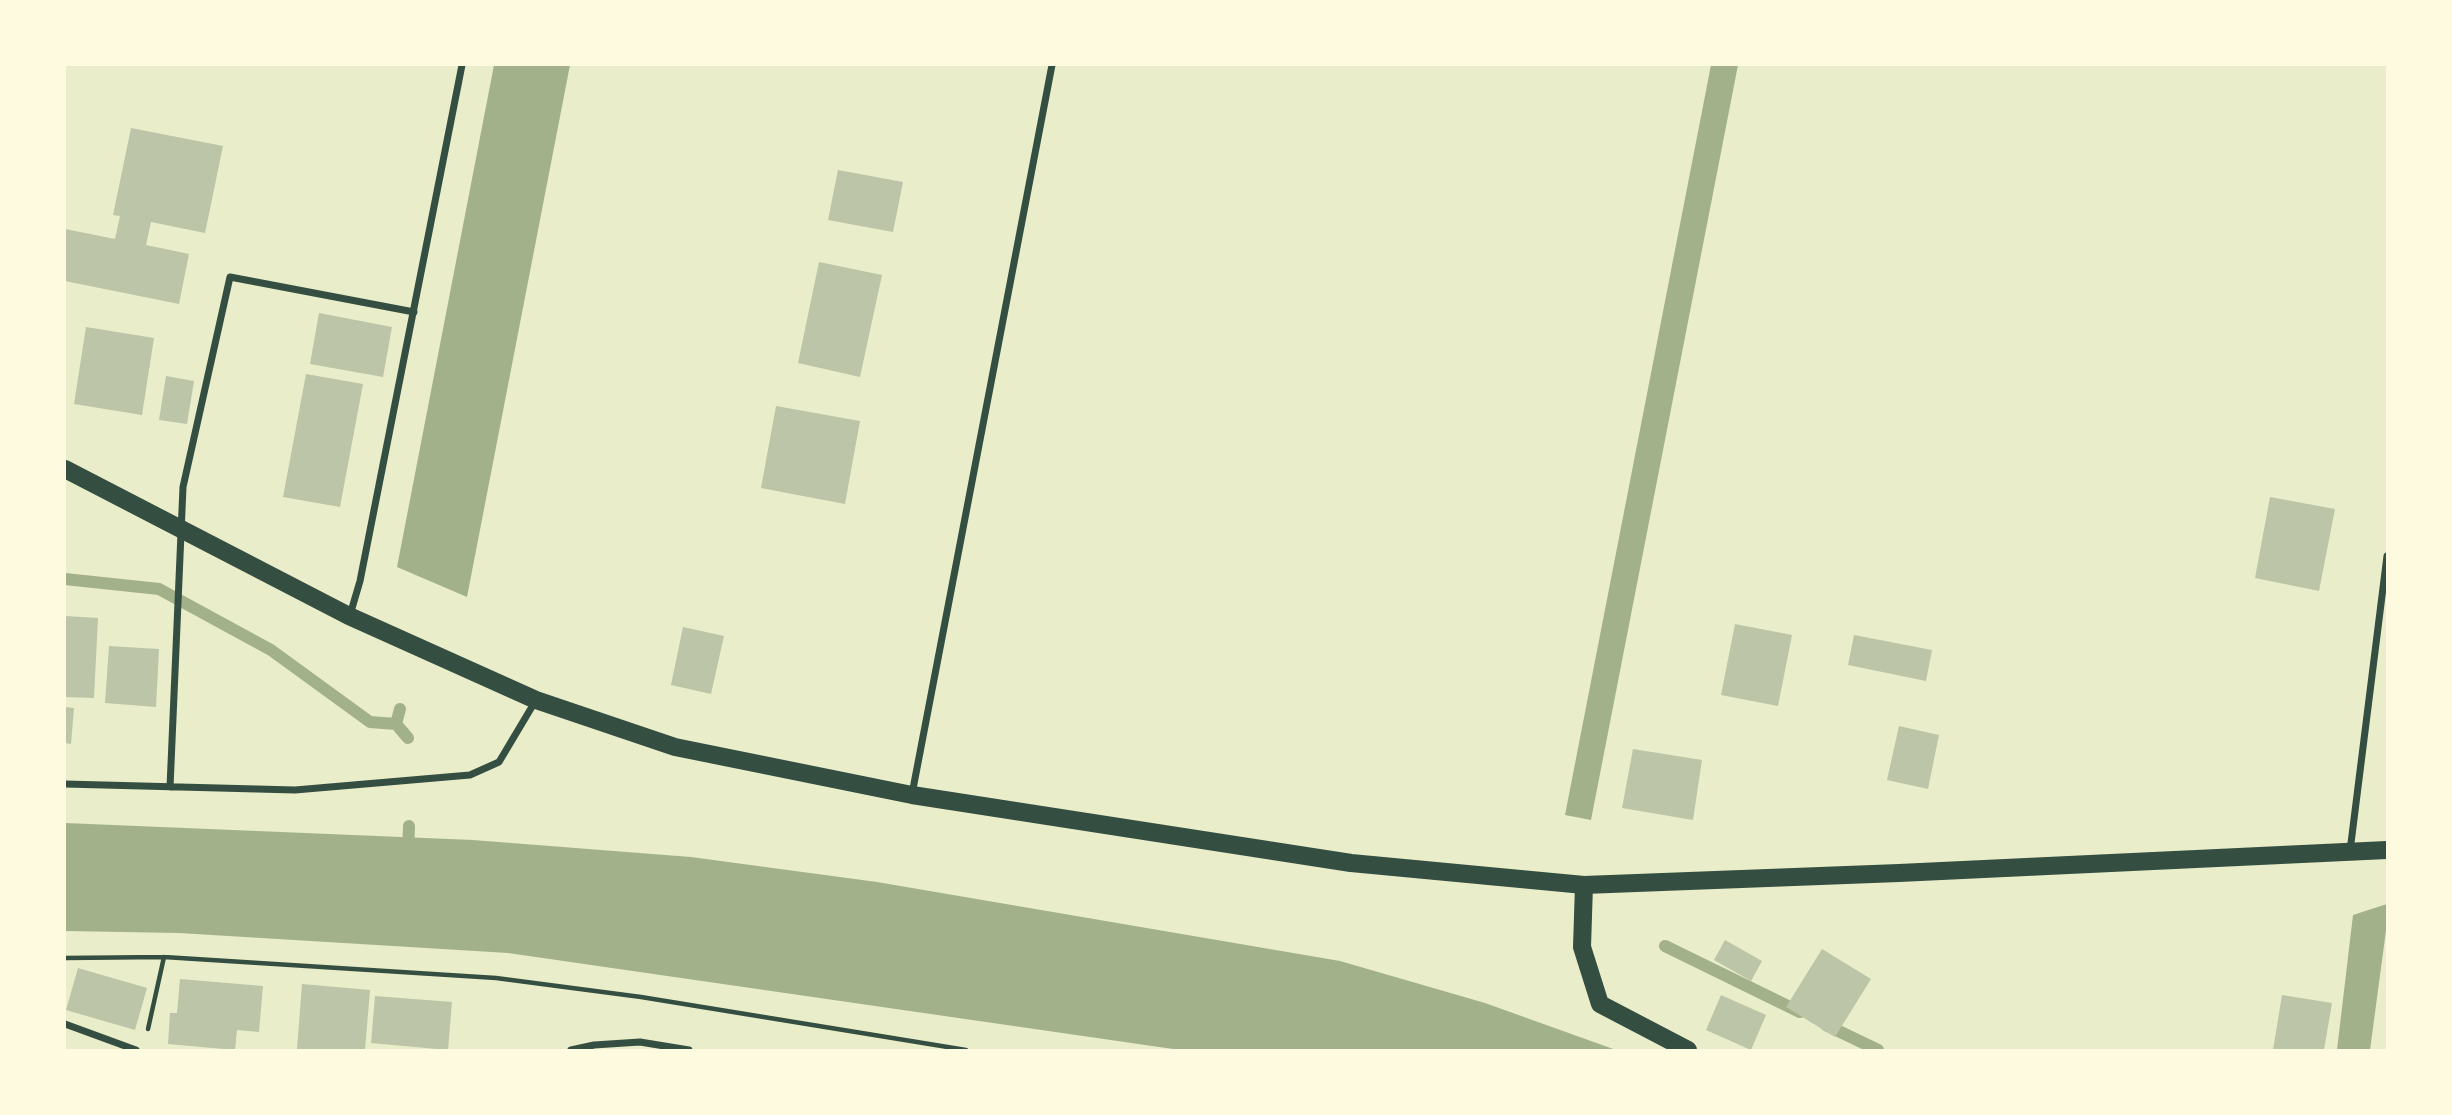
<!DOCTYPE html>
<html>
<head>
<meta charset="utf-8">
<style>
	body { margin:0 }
	#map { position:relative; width:2452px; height:1115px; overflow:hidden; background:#e9edc9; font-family:"Public Sans",sans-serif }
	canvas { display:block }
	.frame { position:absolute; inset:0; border:66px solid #fefae0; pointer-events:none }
</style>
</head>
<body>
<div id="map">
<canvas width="2452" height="1115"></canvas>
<div class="frame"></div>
</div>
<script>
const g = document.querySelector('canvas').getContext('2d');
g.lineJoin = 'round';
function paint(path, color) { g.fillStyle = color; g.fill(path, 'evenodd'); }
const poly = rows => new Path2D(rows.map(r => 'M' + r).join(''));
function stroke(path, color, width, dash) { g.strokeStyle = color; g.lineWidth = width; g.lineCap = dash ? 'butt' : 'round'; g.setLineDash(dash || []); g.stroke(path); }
paint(poly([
	[494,65,570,65,467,597,397,567],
	[1711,65,1738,65,1591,820,1565,815],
	[65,823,473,840,691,857,877,882,1340,961,1485,1003,1616,1050,1180,1050,508,953,179,933,65,931],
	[2387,904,2387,923,2370,1050,2337,1050,2353,915]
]), '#a3b18a');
stroke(poly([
	[65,579,159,589,271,650,370,722,396,724,408,738],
	[396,724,400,709],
	[408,853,409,826],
	[1665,946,1800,1012],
	[1826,1025,1878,1050]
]), '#a3b18a', 12);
paint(poly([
	[131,128,223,146,205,233,151,222,146,245,189,254,179,304,65,281,65,229,115,239,120,216,113,215],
	[838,170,903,182,893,232,828,220],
	[819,262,882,275,860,377,798,363],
	[319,313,392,327,383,377,310,364],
	[86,327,154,338,142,415,74,404],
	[306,374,363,384,340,507,283,497],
	[166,376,194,381,187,424,159,420],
	[776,406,860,421,845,504,761,488],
	[2270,497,2335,509,2319,591,2255,578],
	[65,616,98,618,94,698,65,697],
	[1735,624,1792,635,1778,706,1721,695],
	[683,627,724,636,711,694,671,685],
	[1854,635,1932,650,1926,681,1848,665],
	[109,646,159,649,156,707,105,703],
	[65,707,74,708,71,744,65,743],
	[1899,726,1939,735,1928,789,1887,780],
	[1633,749,1702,760,1693,820,1622,808],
	[1725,940,1762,961,1751,981,1714,960],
	[1822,949,1871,979,1835,1037,1786,1007],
	[78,968,147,988,135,1030,66,1010],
	[180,979,263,986,259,1032,237,1030,235,1050,168,1044,170,1013,177,1013],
	[302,984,370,990,365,1050,297,1049],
	[1721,995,1766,1015,1751,1050,1706,1030],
	[2282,995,2332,1003,2324,1050,2273,1050],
	[375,996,452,1002,448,1050,371,1043]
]), '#bcc5a7');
stroke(poly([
	[65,958,164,957,496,978,641,997,966,1050],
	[148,1029,164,957]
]), '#344e41', 4.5);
stroke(poly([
	[350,615,360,581,462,65],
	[65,784,295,790,470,775,499,762,536,700],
	[170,787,183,487,230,277,414,312],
	[912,794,1052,65],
	[2350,851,2387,556],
	[65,1024,136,1050],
	[571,1050,594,1045,640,1042,689,1050]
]), '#344e41', 7);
stroke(poly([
	[65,469,349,616,536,700,675,747,912,795,1351,863,1584,885,1899,873,2387,850],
	[1584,885,1582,947,1600,1004,1688,1050]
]), '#344e41', 18);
</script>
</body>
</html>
